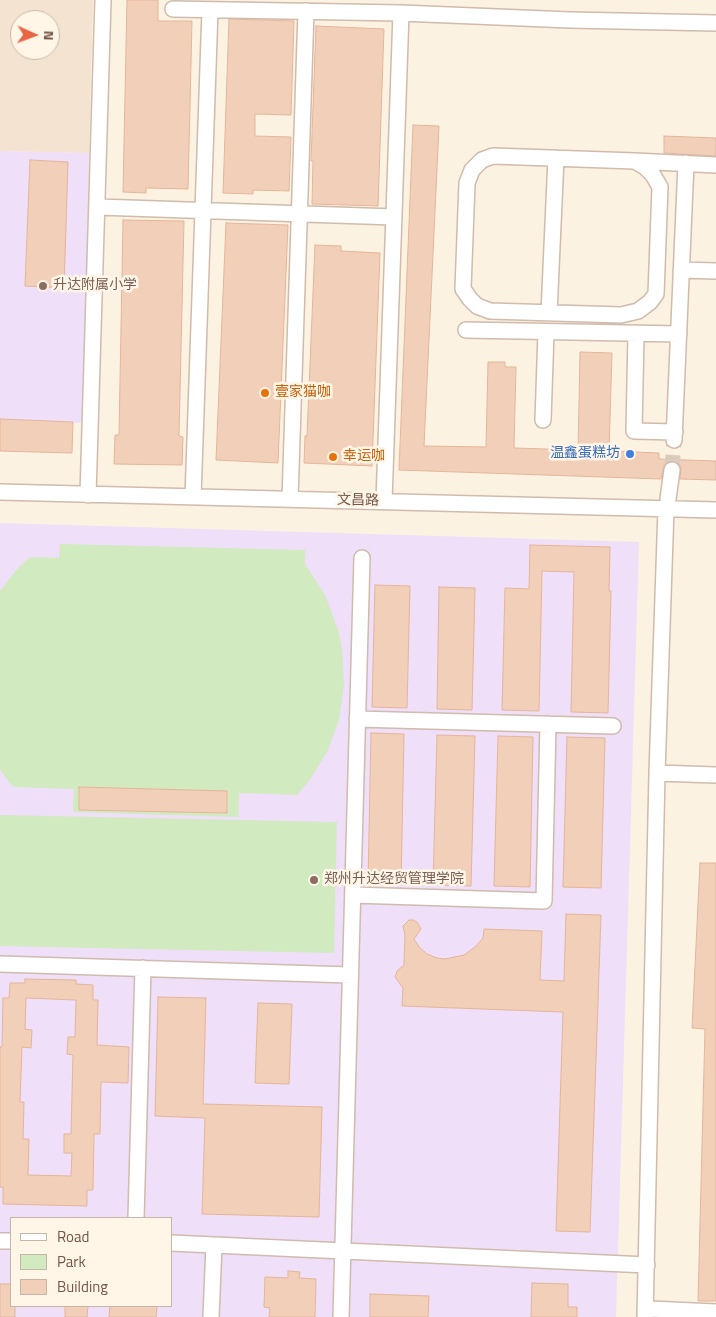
<!DOCTYPE html>
<html>
<head>
<meta charset="utf-8">
<style>
	body { margin:0 }
	#map { position:relative; width:716px; height:1317px; overflow:hidden; background:#fcf2e2; font-family:"Titillium Web",sans-serif }
	canvas { display:block }
	.legend { position:absolute; left:10px; top:1217px; width:162px; height:90px; box-sizing:border-box; background:#fff6e8; border:1px solid #c7b6a8; margin:0; padding:6px 9px; list-style:none; font-size:15px; color:#745748 }
	.legend li { display:flex; align-items:center; gap:10px; height:25px }
	.legend b { width:25px; border:1px solid #c7b6a8 }
	.north { position:absolute; left:10px; top:10px; width:50px; height:50px; box-sizing:border-box; background:#fff6e8; border:1px solid #c7b6a8; border-radius:50%; rotate:92deg; font-size:14px; font-weight:700; line-height:20px; text-align:center; color:#745748 }
	.north::after { content:''; display:block; margin:auto; width:18px; height:22px; background:#e96645; clip-path:polygon(50% 0,100% 100%,50% 72%,0 100%) }
</style>
</head>
<body>
<div id="map">
<canvas width="716" height="1317"></canvas>
<ul class="legend">
<li><b style="height:6px;background:#fff"></b>Road</li>
<li><b style="height:14px;background:#d2eac0"></b>Park</li>
<li><b style="height:14px;background:#f2cfb9"></b>Building</li>
</ul>
<div class="north">N</div>
</div>
<script>
const g = document.querySelector('canvas').getContext('2d');
g.lineJoin = 'round';
function paint(path, color) { g.fillStyle = color; g.fill(path, 'evenodd'); }
const poly = rows => new Path2D(rows.map(r => 'M' + r).join(''));
function stroke(path, color, width, dash) { g.strokeStyle = color; g.lineWidth = width; g.lineCap = dash ? 'butt' : 'round'; g.setLineDash(dash || []); g.stroke(path); }
function write(font, color, halo, rows, align = 'center') {
  g.font = font + ' "Titillium Web","Noto Sans SC",sans-serif'; g.lineWidth = 5; g.setLineDash([]); g.textBaseline = 'middle'; g.strokeStyle = halo; g.fillStyle = color; for (const [text, x, y, turn = 0] of rows) {
    g.save(); g.translate(x, y); g.rotate((+turn || 0) * Math.PI / 180); g.textAlign = isNaN(turn) ? turn : align; if (halo) g.strokeText(text, 0, 0); g.fillText(text, 0, 0); g.restore();
  }
}
paint(poly([
	[0,0,93,0,89,153,0,151],
	[20,20,50,20,50,50,20,50]
]), '#f4e3d0');
paint(poly([
	[0,151,89,153,84,423,0,419],
	[0,523,639,542,616,1317,0,1317],
	[11,1218,171,1218,171,1306,11,1306]
]), '#efdff9');
paint(poly([
	[60,544,305,550,305,564,325,595,338,630,342,649,344,686,339,720,327,752,309,781,297,795,239,793,239,817,73,812,74,789,13,787,0,770,0,591,18,568,30,557,59,558],
	[0,815,337,822,334,953,0,946]
]), '#d2eac0');
const building = poly([
	[127,0,158,0,158,21,192,21,188,189,146,188,146,193,123,192,127,0],
	[229,19,294,21,291,115,255,114,255,136,291,137,289,191,253,190,253,194,223,193,229,19],
	[316,26,384,29,378,206,312,204,313,161,311,161,316,26],
	[413,125,439,126,424,446,486,447,488,362,505,362,505,367,516,367,514,448,578,450,580,352,612,353,609,451,659,453,659,459,716,461,716,480,680,479,681,467,678,463,673,461,664,465,661,479,399,470,413,125],
	[664,136,716,138,716,156,664,153,664,136],
	[30,160,68,162,64,288,25,286,30,160],
	[123,220,184,221,179,436,183,437,182,465,114,464,115,435,119,435,123,220],
	[226,223,288,225,278,463,216,460,226,223],
	[315,245,341,246,341,251,380,253,372,466,304,463,305,436,307,436,315,245],
	[0,419,73,422,72,453,0,451,0,419],
	[530,545,610,547,609,591,611,591,608,713,571,712,574,572,542,571,539,711,502,710,505,588,529,589,530,545],
	[375,585,410,586,407,708,372,707,375,585],
	[439,587,475,588,472,710,437,709,439,587],
	[371,733,404,734,401,884,368,884,371,733],
	[437,735,475,736,471,886,433,885,437,735],
	[498,736,533,737,530,887,494,886,498,736],
	[567,737,605,738,601,888,563,887,567,737],
	[79,787,227,791,227,813,79,810,79,787],
	[700,863,716,863,716,1301,698,1301,705,1029,692,1028,700,863],
	[566,914,601,915,590,1232,556,1231,563,1012,402,1006,403,988,395,977,397,971,404,965,405,935,403,926,409,920,413,920,417,922,421,929,414,939,419,947,427,954,437,958,445,959,464,955,475,947,483,938,484,929,542,931,540,980,564,981,566,914],
	[25,979,76,980,76,984,93,985,93,1000,98,1000,97,1045,129,1047,128,1083,101,1082,100,1134,94,1134,93,1190,87,1190,87,1206,3,1204,3,1187,0,1187,0,1047,2,1047,3,998,9,998,10,983,25,983,25,979],
	[26,998,76,1000,75,1037,68,1037,67,1054,73,1055,71,1134,64,1134,64,1153,72,1153,71,1176,28,1175,29,1139,23,1139,24,1102,20,1102,22,1047,31,1048,32,1030,25,1029,26,998],
	[158,997,206,998,203,1104,322,1107,319,1217,202,1214,205,1118,155,1116,158,997],
	[258,1003,292,1004,289,1084,255,1083,258,1003],
	[288,1271,300,1272,299,1278,316,1279,315,1317,269,1317,270,1308,264,1307,265,1277,288,1278,288,1271],
	[532,1283,568,1284,568,1307,577,1307,577,1317,531,1317,532,1283],
	[0,1284,11,1284,11,1306,15,1306,15,1317,0,1317,0,1284],
	[370,1294,429,1296,428,1317,370,1317,370,1294],
	[65,1306,88,1306,87,1317,65,1317,65,1306],
	[110,1306,157,1306,156,1317,109,1317,110,1306]
]);
paint(building, '#f2cfb9');
stroke(building, '#e5b599', 1);
stroke(poly([
	[672,470,674,440]
]), '#dacbbc', 15, [15, 8]);
const minor = poly([
	[173,9,401,13,570,20,716,23],
	[493,156,635,161,645,167,653,175,660,187,656,294,650,302,638,311,621,315,490,311,477,306,470,299,463,289,467,183,472,170,482,160,493,156],
	[635,161,716,165],
	[98,207,394,217],
	[681,270,716,271],
	[549,313,556,158],
	[466,330,679,334],
	[636,334,634,431,675,432],
	[543,420,546,332],
	[674,440,686,163],
	[0,492,716,510],
	[88,495,103,0],
	[193,497,210,10],
	[290,499,306,11],
	[668,499,672,470],
	[384,501,401,13],
	[357,719,613,726],
	[657,773,716,775],
	[353,895,544,901,548,724],
	[0,964,350,975],
	[136,1218,143,968],
	[0,1241,11,1241],
	[171,1243,647,1265],
	[650,1309,716,1312],
	[211,1317,214,1245],
	[341,1317,362,558],
	[645,1317,657,773,666,509]
]);
stroke(minor, '#d0bbac', 18);
stroke(minor, '#fff', 15);
for (const [x, y, r, color] of [
	[43,286,5,"#8d6e63"],
	[265,393,5,"#e8710a"],
	[630,454,5,"#3f7fe0"],
	[333,457,5,"#e8710a"],
	[314,880,5,"#8d6e63"]
]) { const dot = new Path2D(); dot.arc(x, y, r, 0, 2 * Math.PI); g.fillStyle = color; g.fill(dot); stroke(dot, '#fff6e8', 2); }
write('14px', '#785e54', '#fff6e8', [
	["升达附属小学",53,286],
	["郑州升达经贸管理学院",324,880]
], 'left');
write('14px', '#c56008', '#fff6e8', [
	["壹家猫咖",275,393],
	["幸运咖",343,457]
], 'left');
write('14px', '#366cbe', '#fff6e8', [
	["温鑫蛋糕坊",620,454]
], 'right');
write('14px', '#745748', '#fff6e8', [
	["文昌路",358,501,1]
]);
</script>
</body>
</html>
